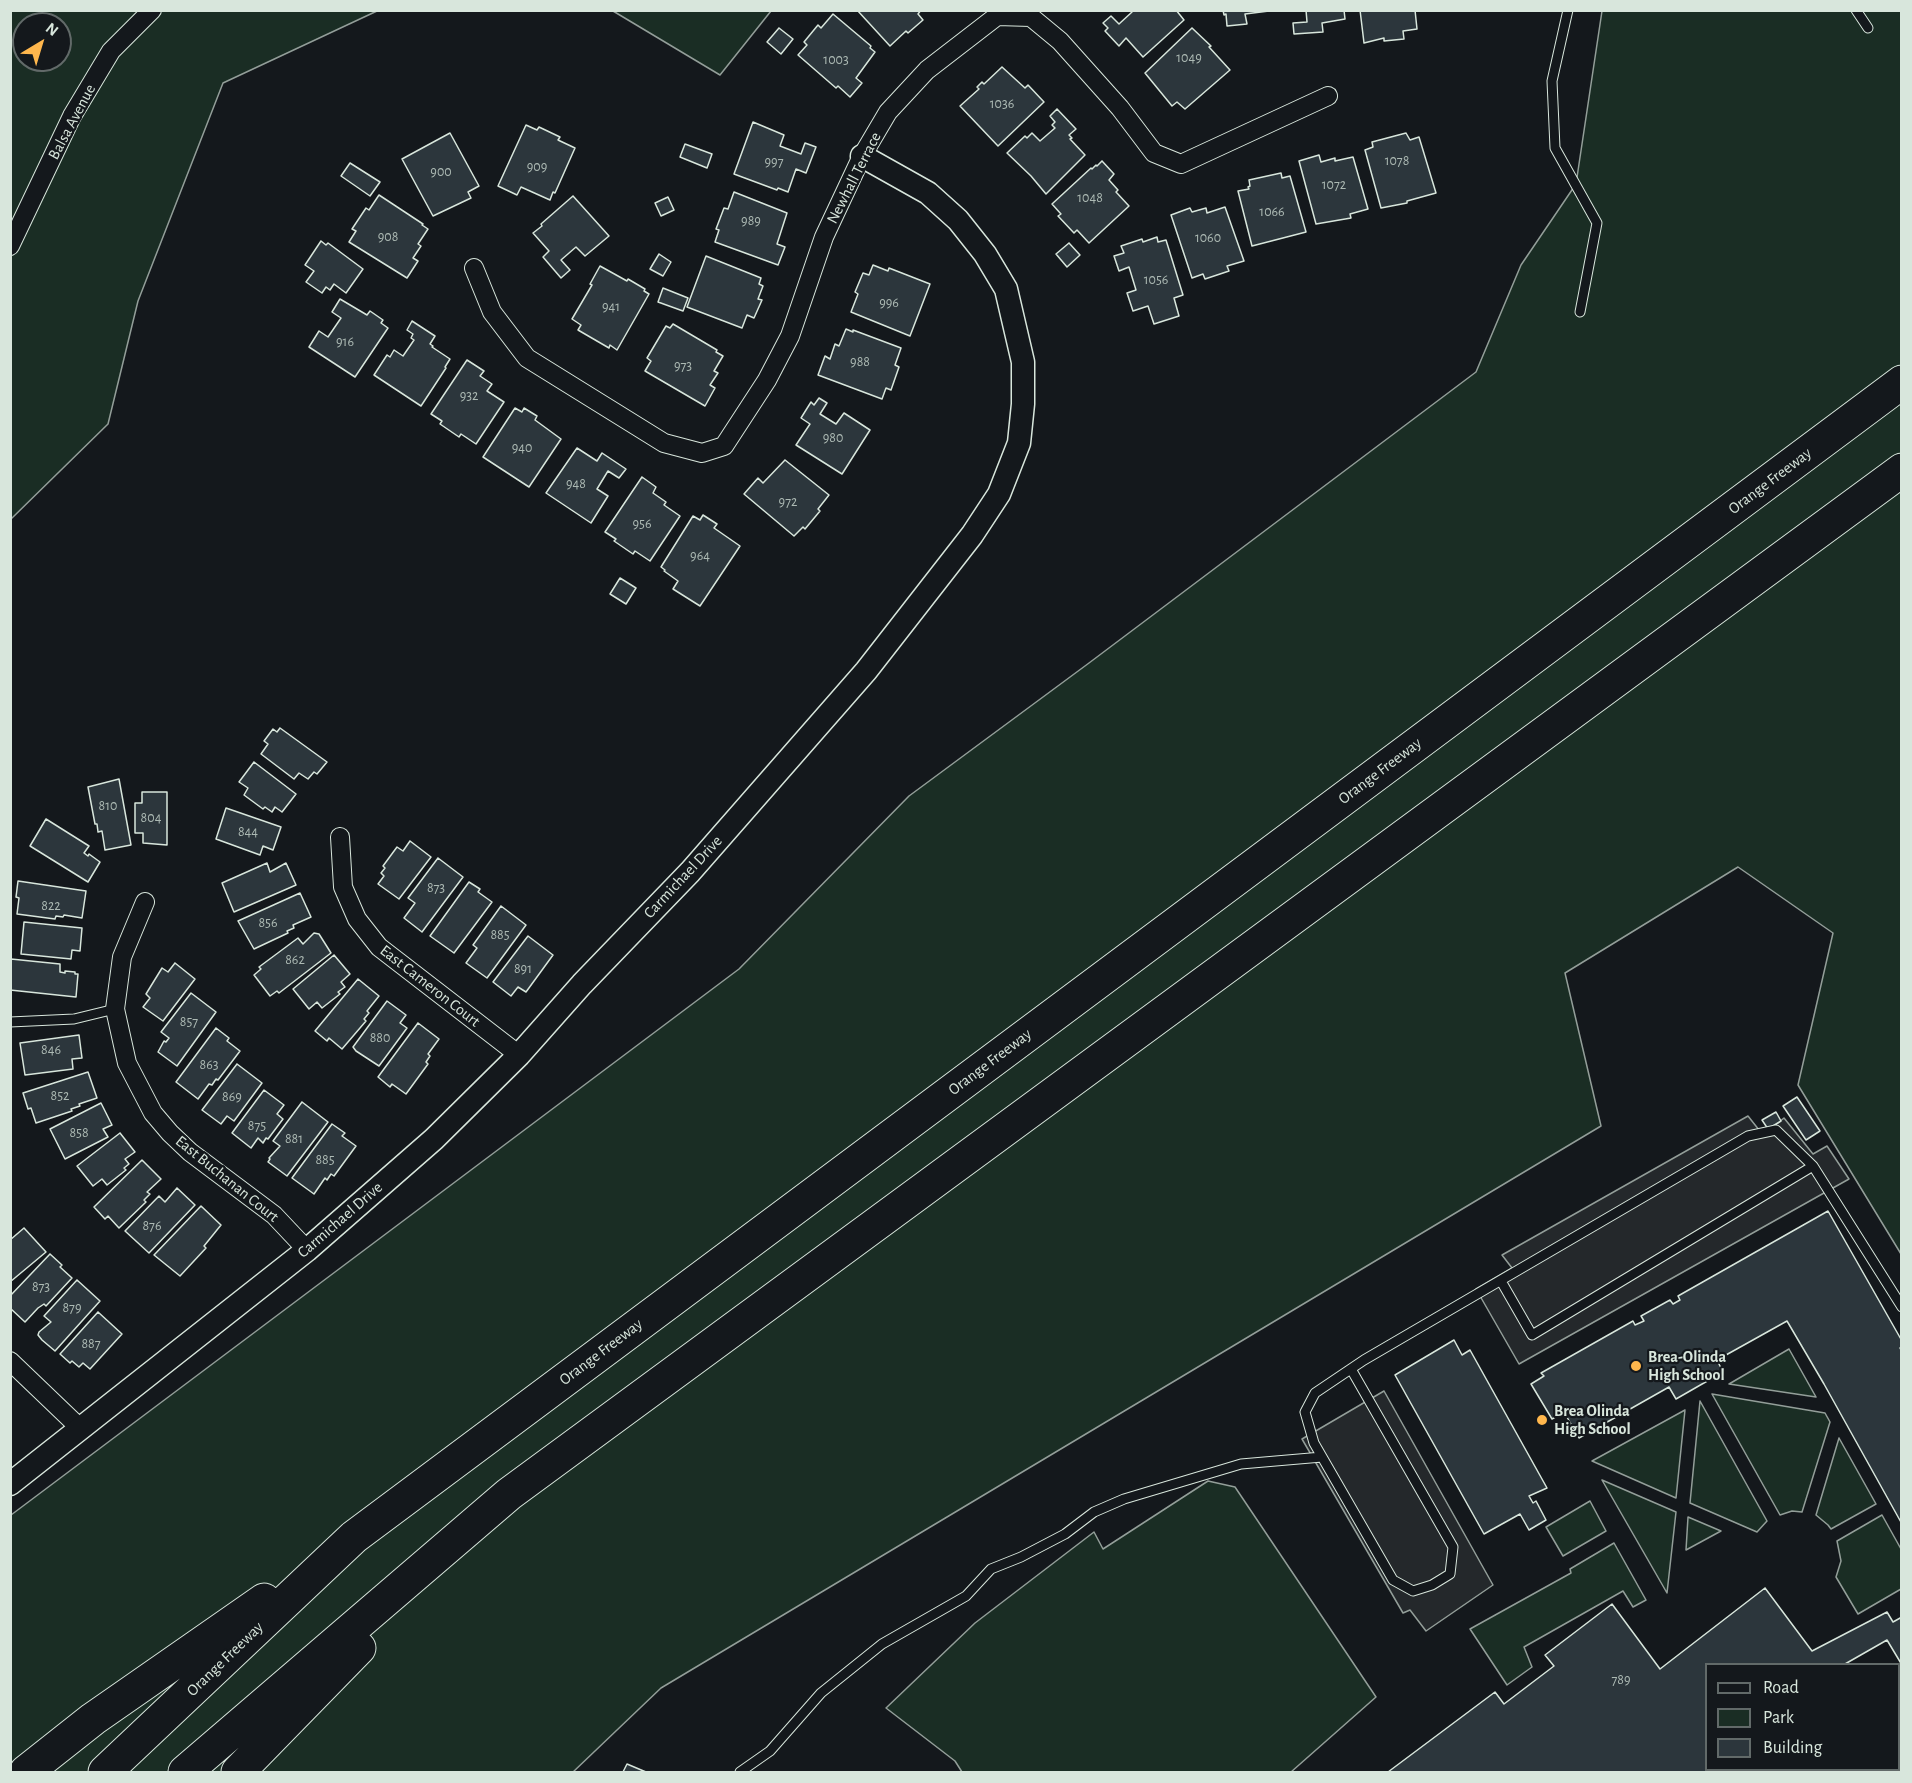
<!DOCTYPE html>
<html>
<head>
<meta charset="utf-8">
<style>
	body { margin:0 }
	#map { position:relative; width:1912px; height:1783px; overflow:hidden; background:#14181c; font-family:"Alegreya Sans",sans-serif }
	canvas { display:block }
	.frame { position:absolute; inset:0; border:12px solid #d8e6dc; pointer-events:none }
	.legend { position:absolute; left:1705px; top:1663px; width:195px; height:108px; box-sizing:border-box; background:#14181c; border:2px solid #626a69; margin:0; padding:8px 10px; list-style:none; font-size:18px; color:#d8e6dc }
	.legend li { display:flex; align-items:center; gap:12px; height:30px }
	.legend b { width:30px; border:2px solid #626a69 }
	.north { position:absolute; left:12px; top:12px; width:60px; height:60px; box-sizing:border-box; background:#14181c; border:2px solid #626a69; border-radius:50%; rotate:38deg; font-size:16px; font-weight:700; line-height:24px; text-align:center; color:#d8e6dc }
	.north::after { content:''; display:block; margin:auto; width:21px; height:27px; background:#ffb74d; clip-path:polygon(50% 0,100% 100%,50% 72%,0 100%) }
</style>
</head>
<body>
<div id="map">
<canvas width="1912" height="1783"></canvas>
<div class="frame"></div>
<ul class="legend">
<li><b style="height:8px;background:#14181c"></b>Road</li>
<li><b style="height:16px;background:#1a2d24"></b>Park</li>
<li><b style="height:16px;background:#2c363c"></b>Building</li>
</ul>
<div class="north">N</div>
</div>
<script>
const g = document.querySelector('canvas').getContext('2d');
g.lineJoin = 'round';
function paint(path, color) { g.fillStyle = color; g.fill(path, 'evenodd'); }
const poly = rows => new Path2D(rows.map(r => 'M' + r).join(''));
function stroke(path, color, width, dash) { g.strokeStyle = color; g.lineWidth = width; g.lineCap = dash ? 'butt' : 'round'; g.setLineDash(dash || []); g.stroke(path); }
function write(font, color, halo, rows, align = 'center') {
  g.font = font + ' "Alegreya Sans",sans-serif'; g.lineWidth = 4.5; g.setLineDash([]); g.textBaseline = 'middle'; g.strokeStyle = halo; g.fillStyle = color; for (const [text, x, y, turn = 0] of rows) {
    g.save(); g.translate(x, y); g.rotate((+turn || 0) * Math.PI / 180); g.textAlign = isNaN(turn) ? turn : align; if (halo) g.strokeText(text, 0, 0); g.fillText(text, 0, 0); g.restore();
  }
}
const green = poly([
	[11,11,377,11,223,83,138,301,108,424,11,519,11,11],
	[24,24,60,24,60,60,24,60,24,24],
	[613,11,771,11,720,75,613,11],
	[1602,11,1901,11,1901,1254,1798,1085,1833,933,1738,867,1565,973,1601,1126,661,1688,573,1772,11,1772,11,1515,739,969,909,796,1089,663,1476,372,1521,265,1576,184,1602,11],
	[1789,1349,1816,1397,1729,1384,1789,1349],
	[1712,1394,1825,1413,1830,1422,1802,1512,1792,1511,1780,1515,1712,1394],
	[1700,1401,1767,1521,1757,1532,1690,1503,1700,1401],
	[1685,1410,1676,1498,1592,1461,1685,1410],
	[1839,1438,1876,1504,1831,1529,1828,1525,1816,1515,1839,1438],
	[1602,1480,1676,1512,1667,1593,1602,1480],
	[1208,1481,1235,1487,1376,1697,1291,1772,962,1772,955,1761,886,1708,975,1623,1094,1532,1103,1549,1208,1481],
	[1590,1501,1606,1531,1563,1556,1546,1527,1590,1501],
	[1882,1515,1901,1549,1901,1589,1858,1614,1836,1577,1841,1561,1837,1541,1882,1515],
	[1688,1517,1721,1531,1686,1550,1688,1517],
	[1614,1543,1646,1600,1633,1607,1623,1591,1524,1647,1532,1667,1507,1685,1470,1629,1571,1573,1570,1569,1614,1543]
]);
paint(green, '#1a2d24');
stroke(green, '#939e99', 1.5);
const parking = poly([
	[1748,1116,1763,1135,1784,1118,1813,1154,1827,1146,1849,1179,1519,1364,1476,1289,1512,1268,1502,1255,1748,1116],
	[1384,1391,1493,1585,1426,1631,1410,1610,1403,1613,1302,1439,1384,1391]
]);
paint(parking, '#24282b');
stroke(parking, '#939e99', 1.5);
const building = poly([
	[857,10,921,10,918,14,923,20,908,33,906,31,890,46,857,10],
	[1131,10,1176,10,1184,20,1143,57,1126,38,1119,46,1105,31,1108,28,1103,23,1111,16,1119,24,1132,12,1131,10],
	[1223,10,1277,10,1245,14,1247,24,1227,26,1226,14,1224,15,1223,10],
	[1306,10,1344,10,1345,19,1322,23,1323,32,1294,34,1293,23,1307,22,1306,10],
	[1360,10,1415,10,1417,29,1403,31,1404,39,1384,41,1384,38,1364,43,1360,10],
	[833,14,871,46,870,48,875,52,856,78,862,83,850,97,838,86,836,88,798,55,807,45,804,42,818,25,821,28,833,14],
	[779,28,793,39,781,54,767,42,779,28],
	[1192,28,1211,46,1209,47,1230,70,1185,109,1177,102,1172,106,1145,73,1192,28],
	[1002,67,1025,88,1028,85,1044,102,998,146,960,106,979,89,977,87,982,82,984,84,1002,67],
	[1057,109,1076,129,1069,135,1072,138,1070,139,1085,155,1046,194,1031,176,1007,153,1025,136,1027,138,1032,133,1040,141,1055,128,1052,125,1055,122,1050,116,1057,109],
	[753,122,784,135,780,146,801,154,805,143,816,147,806,173,796,169,788,192,778,188,777,190,734,174,753,122],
	[526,125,537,130,539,127,560,137,558,140,575,148,555,193,553,192,550,200,521,187,517,195,498,186,526,125],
	[450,133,479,186,468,192,471,198,433,216,402,159,450,133],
	[1406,133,1410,140,1419,137,1436,193,1407,201,1407,203,1381,208,1365,150,1373,147,1372,142,1406,133],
	[685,144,712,154,707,168,680,157,685,144],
	[1319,155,1321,162,1335,158,1335,161,1353,157,1368,209,1350,214,1351,218,1316,224,1299,161,1319,155],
	[1102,161,1114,174,1109,180,1118,190,1116,192,1129,206,1089,243,1077,230,1074,233,1058,216,1061,214,1052,204,1091,168,1092,169,1096,165,1097,166,1102,161],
	[350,163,380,182,370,196,341,176,350,163],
	[1281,173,1282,178,1290,176,1306,232,1252,246,1238,191,1249,189,1248,187,1250,186,1249,180,1281,173],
	[734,192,787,213,777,244,785,247,778,265,715,242,719,230,716,229,724,208,728,209,734,192],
	[379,195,423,224,422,225,428,229,418,244,421,246,413,258,418,261,407,278,349,242,356,231,352,229,366,208,369,210,379,195],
	[573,196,609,236,585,256,576,247,561,260,570,270,561,278,543,257,549,251,533,233,542,226,541,224,573,196],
	[668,197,674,210,661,216,655,203,668,197],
	[1225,207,1244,261,1227,266,1229,271,1205,279,1203,274,1192,278,1171,215,1190,208,1192,212,1206,208,1207,213,1225,207],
	[1157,237,1158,242,1166,240,1183,295,1174,298,1179,316,1154,324,1148,306,1133,311,1127,293,1136,290,1129,267,1119,271,1114,256,1124,253,1121,246,1142,239,1143,242,1157,237],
	[321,241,326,245,328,243,363,269,346,293,334,284,330,290,326,287,322,293,306,282,314,271,305,265,321,241],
	[1069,243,1080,255,1067,267,1056,254,1069,243],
	[659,254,671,262,663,276,650,269,659,254],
	[706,256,761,278,759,284,763,286,758,299,762,300,754,318,747,315,742,328,687,307,706,256],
	[873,265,888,271,889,268,930,284,910,336,851,312,858,294,855,292,863,273,869,275,873,265],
	[600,266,627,281,628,279,645,289,644,291,649,294,617,350,610,345,609,348,578,330,581,325,572,319,592,285,590,284,600,266],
	[663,288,688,298,683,311,658,302,663,288],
	[340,299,367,315,370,311,383,320,381,323,388,328,355,377,309,347,319,331,328,337,341,318,332,312,340,299],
	[412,321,435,336,430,344,433,346,432,347,450,359,445,367,446,368,421,406,374,375,387,355,390,357,394,350,403,356,414,340,411,338,413,334,407,330,412,321],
	[673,324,717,350,716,352,723,356,714,371,718,373,710,385,715,388,705,406,645,371,651,361,647,358,666,326,670,328,673,324],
	[846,329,853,332,853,330,901,348,895,365,899,367,891,390,886,388,882,399,818,375,825,356,830,359,835,344,839,346,846,329],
	[467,360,484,371,480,376,492,384,487,391,504,402,476,444,461,434,459,437,440,424,442,421,431,414,467,360],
	[819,398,827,403,820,414,836,424,844,413,870,430,842,474,796,445,810,424,801,418,811,402,814,405,819,398],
	[515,408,522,412,524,408,537,416,535,420,561,439,529,487,483,457,515,408],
	[577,448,597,461,602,453,626,469,619,478,608,471,597,489,608,496,591,523,546,493,577,448],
	[785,460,829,495,818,509,820,511,805,529,803,527,794,536,744,494,758,478,763,483,785,460],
	[642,477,656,487,653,493,666,502,664,505,680,516,650,561,635,551,633,554,614,541,616,539,605,532,642,477],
	[703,515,717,524,714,528,740,546,700,606,673,589,678,581,664,571,665,570,661,567,693,516,700,520,703,515],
	[620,578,636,588,626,604,610,594,620,578],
	[280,728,327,762,317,774,314,772,308,779,299,773,294,779,261,754,268,744,264,741,273,729,277,732,280,728],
	[254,762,296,794,282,812,275,807,272,812,265,807,263,809,244,795,248,788,239,782,254,762],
	[119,779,131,845,105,850,102,831,98,832,97,824,95,824,88,787,119,779],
	[142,792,167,792,167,845,143,843,143,833,135,833,135,803,142,803,142,792],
	[226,808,281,827,273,850,263,846,260,855,216,839,226,808],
	[46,819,89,846,84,853,88,856,89,854,100,862,88,882,30,846,46,819],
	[410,841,431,857,399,899,378,884,384,876,381,873,385,868,383,866,397,847,403,851,410,841],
	[438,858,463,877,422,932,404,918,415,903,408,898,438,858],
	[267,863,270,872,286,863,296,885,234,912,222,883,267,863],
	[18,881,86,891,82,918,64,915,63,917,56,916,55,919,17,914,19,898,16,897,18,881],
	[469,882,480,889,478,892,492,902,454,953,430,936,469,882],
	[300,893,311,917,293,925,294,928,287,931,288,933,254,949,238,921,300,893],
	[501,906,526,925,487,978,466,963,477,948,473,945,501,906],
	[24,922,82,928,80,951,72,950,71,959,21,954,24,922],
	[314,933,319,934,331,953,279,993,277,991,270,996,254,975,261,969,259,967,298,938,303,944,314,933],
	[528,936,553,955,526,992,518,987,511,996,493,982,528,936],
	[334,955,350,974,341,982,345,987,338,992,340,994,322,1008,317,1002,309,1009,293,989,334,955],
	[11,959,60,964,60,972,65,973,65,971,75,972,75,974,78,974,76,997,10,990,11,959],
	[175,963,195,979,163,1021,143,1007,150,998,146,994,162,968,168,972,175,963],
	[358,979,379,996,367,1011,369,1013,364,1019,366,1021,342,1049,329,1038,327,1041,315,1031,358,979],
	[191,993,216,1012,177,1066,158,1052,164,1041,166,1042,169,1038,161,1032,191,993],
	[387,1001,406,1015,400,1023,407,1028,379,1066,356,1051,353,1047,387,1001],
	[418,1023,439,1039,428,1054,430,1056,426,1062,428,1064,406,1094,392,1084,390,1087,378,1077,418,1023],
	[216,1028,229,1038,227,1041,240,1051,218,1080,216,1079,212,1085,209,1084,198,1099,176,1082,216,1028],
	[79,1035,82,1058,72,1059,73,1069,25,1075,20,1043,79,1035],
	[237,1064,262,1083,234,1121,227,1116,221,1124,202,1110,237,1064],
	[88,1072,97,1098,79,1104,80,1106,71,1109,72,1111,36,1123,31,1108,28,1109,23,1093,88,1072],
	[264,1090,284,1105,277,1114,283,1119,268,1139,266,1138,263,1143,258,1138,251,1148,232,1133,264,1090],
	[1797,1097,1820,1131,1806,1140,1783,1106,1797,1097],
	[302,1102,328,1122,287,1176,268,1162,270,1159,269,1158,280,1146,273,1141,302,1102],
	[101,1103,112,1125,103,1129,108,1137,65,1159,50,1129,101,1103],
	[1776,1112,1781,1121,1768,1129,1762,1120,1776,1112],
	[332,1124,345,1133,342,1136,356,1146,334,1176,331,1174,327,1180,325,1178,314,1194,292,1178,332,1124],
	[120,1133,135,1152,125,1159,129,1164,124,1168,126,1170,107,1185,102,1179,93,1186,77,1166,120,1133],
	[142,1160,161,1179,147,1192,150,1194,144,1200,146,1202,119,1228,108,1216,105,1219,94,1207,142,1160],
	[177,1188,195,1205,149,1253,125,1231,159,1196,165,1202,177,1188],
	[201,1206,221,1225,204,1246,206,1248,180,1276,154,1255,201,1206],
	[1828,1211,1902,1341,1902,1347,1900,1348,1902,1352,1902,1524,1824,1384,1787,1321,1717,1360,1723,1372,1676,1399,1669,1387,1579,1438,1564,1412,1552,1419,1531,1384,1544,1376,1541,1373,1633,1321,1635,1325,1644,1321,1641,1316,1670,1300,1673,1304,1680,1300,1678,1296,1828,1211],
	[24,1228,46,1252,10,1282,10,1240,24,1228],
	[50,1254,62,1265,60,1267,72,1278,46,1306,44,1304,38,1308,25,1322,10,1308,10,1296,50,1254],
	[77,1280,100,1301,55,1351,42,1340,38,1335,39,1332,51,1322,44,1316,77,1280],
	[98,1312,122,1334,90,1369,83,1363,79,1367,72,1361,70,1363,60,1354,98,1312],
	[1454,1340,1462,1355,1470,1350,1547,1488,1529,1496,1533,1503,1536,1501,1546,1520,1529,1530,1520,1514,1484,1534,1395,1375,1454,1340],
	[1765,1588,1812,1651,1887,1612,1893,1622,1902,1617,1902,1665,1887,1640,1845,1664,1706,1664,1706,1770,1733,1770,1735,1772,1388,1772,1495,1692,1504,1704,1554,1666,1545,1655,1612,1604,1660,1669,1765,1588],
	[627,1764,646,1772,623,1772,627,1764],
	[1766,1770,1820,1770,1815,1772,1768,1772,1766,1770]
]);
paint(building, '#2c363c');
stroke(building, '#d8e6dc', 1.5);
const service = poly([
	[1568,10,1552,81,1555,148,1597,223,1580,312],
	[1856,10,1868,28],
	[10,1022,74,1019,115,1009],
	[1501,1281,1532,1335,1813,1166],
	[1351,1369,1453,1547,1450,1574,1432,1585,1413,1591,1393,1580,1314,1443,1305,1412,1315,1393,1364,1360,1748,1136,1776,1130,1813,1166,1902,1307],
	[740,1772,770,1751,821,1693,882,1644,966,1596,991,1569,1021,1557,1065,1534,1094,1512,1124,1499,1241,1464,1322,1457]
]);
const minor = poly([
	[10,246,72,116,111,51,152,10],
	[474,268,492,312,527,358,664,443,702,453,724,446,767,380,790,336,824,237,862,156,888,112,927,70,997,16,1031,17,1060,41,1120,108,1154,153,1181,164,1328,96],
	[340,837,343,887,357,919,379,947,519,1055],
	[145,902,122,957,115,1009,127,1063,153,1113,170,1133,190,1152,274,1215,307,1250],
	[10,1361,81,1429]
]);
const tertiary = poly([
	[10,1484,307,1250,434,1139,519,1055,582,984,690,872,866,671,972,535,999,494,1019,443,1023,404,1023,362,1006,289,985,254,958,220,928,193,862,156]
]);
const motorway = poly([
	[26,1772,93,1719,264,1600],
	[105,1772,354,1537,1902,382],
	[185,1772,509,1494,1902,470],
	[238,1772,359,1648]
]);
stroke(service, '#d8e6dc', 11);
stroke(minor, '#d8e6dc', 20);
stroke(tertiary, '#d8e6dc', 25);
stroke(motorway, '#d8e6dc', 35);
stroke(service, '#14181c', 9);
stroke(minor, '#14181c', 18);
stroke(tertiary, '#14181c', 22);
stroke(motorway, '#14181c', 33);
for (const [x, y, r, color] of [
	[1636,1366,6,"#ffb74d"],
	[1542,1420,6,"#ffb74d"]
]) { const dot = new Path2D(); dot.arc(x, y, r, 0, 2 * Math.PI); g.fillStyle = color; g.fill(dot); stroke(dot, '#14181c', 2); }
write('14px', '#adbab4', null, [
	["1049",1189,58],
	["1003",836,60],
	["1036",1002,104],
	["1078",1397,161],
	["997",774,162],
	["909",537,167],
	["900",441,172],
	["1072",1334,185],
	["1048",1090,198],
	["1066",1272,212],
	["989",751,221],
	["908",388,237],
	["1060",1208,238],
	["1056",1156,280],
	["996",889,303],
	["941",611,307],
	["916",345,342],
	["988",860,362],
	["973",683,366],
	["932",469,396],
	["980",833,438],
	["940",522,448],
	["948",576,484],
	["972",788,502],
	["956",642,524],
	["964",700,556],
	["810",108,806],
	["804",151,818],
	["844",248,832],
	["873",436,888],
	["822",51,906],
	["856",268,923],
	["885",500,935],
	["862",295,960],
	["891",523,969],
	["857",189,1022],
	["880",380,1038],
	["846",51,1050],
	["863",209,1065],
	["852",60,1096],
	["869",232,1097],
	["875",257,1126],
	["858",79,1133],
	["881",294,1139],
	["885",325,1160],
	["876",152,1226],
	["873",41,1287],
	["879",72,1308],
	["887",91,1344],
	["789",1621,1680]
]);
write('16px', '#d8e6dc', '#14181c', [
	["Balsa Avenue",72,122,-62],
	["Newhall Terrace",854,178,-63],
	["Orange Freeway",1770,481,-37],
	["Orange Freeway",1380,771,-37],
	["Carmichael Drive",683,877,-47],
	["East Cameron Court",430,986,38],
	["Orange Freeway",990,1062,-37],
	["East Buchanan Court",227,1179,39],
	["Carmichael Drive",340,1220,-41],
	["Orange Freeway",601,1352,-37],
	["Orange Freeway",225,1659,-44]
]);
write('bold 16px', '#d8e6dc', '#14181c', [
	["Brea-Olinda",1648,1357],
	["High School",1648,1375],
	["Brea Olinda",1554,1411],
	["High School",1554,1429]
], 'left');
</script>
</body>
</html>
